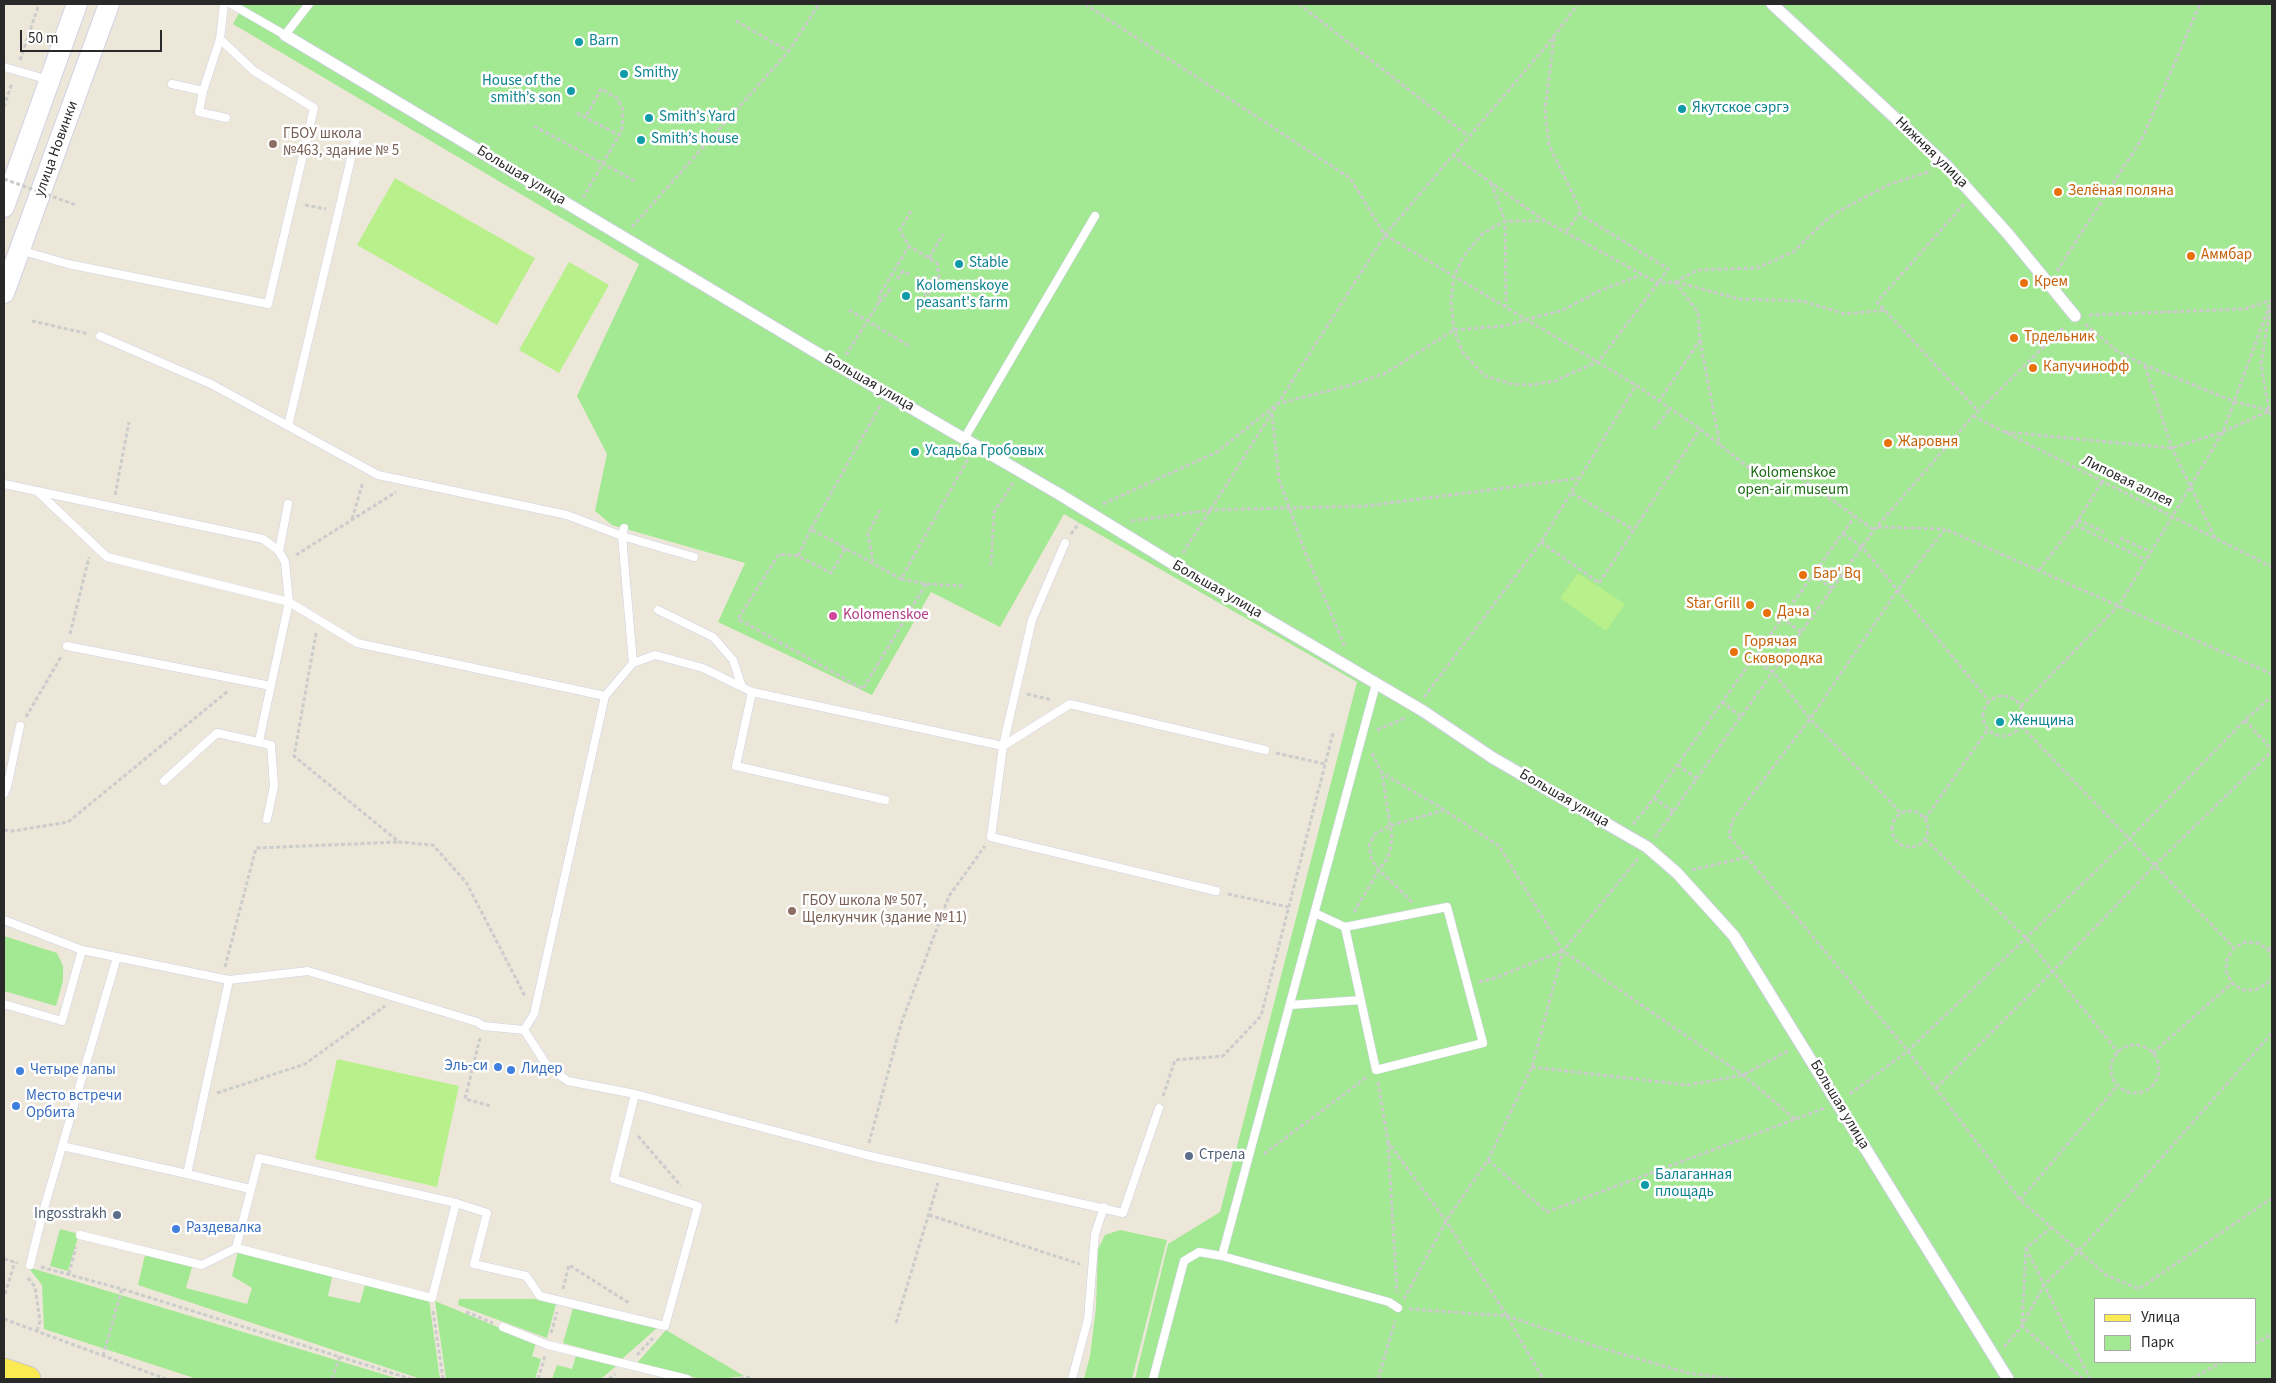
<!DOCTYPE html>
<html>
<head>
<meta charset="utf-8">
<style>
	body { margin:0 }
	#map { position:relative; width:2276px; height:1383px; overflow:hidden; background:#ede7da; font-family:"Source Sans 3",sans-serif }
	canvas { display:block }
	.frame { position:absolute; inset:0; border:5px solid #292929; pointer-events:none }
	.legend { position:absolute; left:2094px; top:1298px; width:162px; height:65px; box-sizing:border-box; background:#fff; border:1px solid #a9a9a9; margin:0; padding:6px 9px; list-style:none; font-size:15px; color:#292929 }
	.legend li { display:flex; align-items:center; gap:10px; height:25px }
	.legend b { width:25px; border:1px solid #a9a9a9 }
	.scale { position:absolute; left:20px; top:30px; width:142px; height:22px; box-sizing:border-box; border:2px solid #292929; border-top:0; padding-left:6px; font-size:15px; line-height:18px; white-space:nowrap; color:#292929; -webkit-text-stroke:4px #fff; paint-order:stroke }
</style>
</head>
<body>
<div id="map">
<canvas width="2276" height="1383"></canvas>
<div class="frame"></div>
<ul class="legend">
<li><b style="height:6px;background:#fbea51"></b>Улица</li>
<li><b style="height:14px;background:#a3e892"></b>Парк</li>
</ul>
<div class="scale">50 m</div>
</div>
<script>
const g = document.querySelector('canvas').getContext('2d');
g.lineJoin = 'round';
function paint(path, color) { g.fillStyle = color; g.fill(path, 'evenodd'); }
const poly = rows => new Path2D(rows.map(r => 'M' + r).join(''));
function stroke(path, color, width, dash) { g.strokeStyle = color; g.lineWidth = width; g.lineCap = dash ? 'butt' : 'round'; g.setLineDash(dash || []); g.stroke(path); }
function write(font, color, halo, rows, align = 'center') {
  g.font = font + ' "Source Sans 3",sans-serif'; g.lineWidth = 5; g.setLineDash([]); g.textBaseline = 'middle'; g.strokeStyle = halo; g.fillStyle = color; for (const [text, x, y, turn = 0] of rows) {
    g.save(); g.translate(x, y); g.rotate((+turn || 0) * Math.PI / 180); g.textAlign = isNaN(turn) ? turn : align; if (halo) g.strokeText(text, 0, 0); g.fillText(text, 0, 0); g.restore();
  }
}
paint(poly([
	[244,4,2272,4,2272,1379,1135,1379,1168,1244,1220,1212,1357,682,1064,514,1000,627,931,592,872,695,718,622,745,563,612,525,595,511,607,454,577,396,639,264,233,24],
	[2095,1299,2255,1299,2255,1362,2095,1362],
	[4,936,57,953,63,966,63,981,56,1006,4,991],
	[60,1229,79,1234,68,1271,50,1266],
	[1120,1230,1167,1240,1132,1379,1084,1379,1090,1356,1096,1308,1098,1249,1105,1235],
	[238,1251,332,1277,328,1296,360,1303,365,1285,429,1300,440,1379,421,1379,138,1285,145,1255,192,1267,186,1288,247,1304,252,1288,232,1276],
	[28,1267,399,1379,197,1379,44,1329,42,1285],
	[459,1299,535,1299,556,1304,547,1338,458,1305],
	[435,1301,536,1343,532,1356,541,1359,535,1379,446,1379],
	[573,1308,659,1326,622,1359,563,1343],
	[666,1330,744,1376,720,1379,701,1379,637,1363],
	[576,1356,616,1366,601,1379,552,1379,557,1365,572,1369]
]), '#a3e892');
paint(poly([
	[395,178,535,258,497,325,357,245],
	[569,262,609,285,559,373,519,350],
	[1578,573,1625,604,1606,631,1560,598],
	[337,1059,459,1086,437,1187,315,1159]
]), '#b8f08c');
const service = poly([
	[224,4,220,39,203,91,199,112,226,118],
	[231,4,285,35,309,4],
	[4,67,49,80],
	[172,84,203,91],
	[20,250,68,264,268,304,314,108,254,71,220,39],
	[100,336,211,384,378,475,567,515,622,536,694,557],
	[288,426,357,133],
	[964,439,1095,216],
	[4,484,263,539,279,551,285,562,289,602,107,557,38,492],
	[624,528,622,536,633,663],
	[1065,543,1032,620,1003,746,991,837,1216,891],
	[279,551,288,504],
	[658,610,713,637,733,660,742,687],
	[67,646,271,686],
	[752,692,736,766,885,800],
	[605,696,633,663,655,655,703,668,752,692,1003,746,1070,704,1265,750],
	[164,781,217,733,271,745,274,786,267,819],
	[4,794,7,787,20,726],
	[1315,913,1345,927,1376,1070,1483,1043,1447,907,1345,927],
	[4,920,82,950,62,1021,4,1004],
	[82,950,229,980,308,971,477,1022,483,1026,524,1030,534,1014,605,696,357,643,289,602,259,741],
	[229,980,187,1174,250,1189],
	[1290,1005,1361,1000],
	[524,1030,548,1067,568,1081,635,1094,866,1155,1123,1213,1159,1108],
	[62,1146,187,1174],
	[80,1235,202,1265,236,1248,259,1158,456,1203,487,1213,474,1264,526,1276,540,1296,665,1326,698,1206,614,1179,635,1094],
	[236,1248,432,1298,456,1203],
	[1222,1256,1389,1302,1398,1308],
	[30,1265,43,1212,117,957],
	[503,1327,548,1345,687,1379],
	[1072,1379,1088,1319,1095,1234,1104,1207],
	[1153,1379,1184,1261,1199,1252,1222,1256,1376,684]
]);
const pedestrian = poly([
	[1772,4,1947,166,2008,234,2075,316],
	[285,35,839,366,1059,494,1175,565,1423,711,1493,758,1647,847,1677,873,1734,936,2008,1379]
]);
const tertiary = poly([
	[4,207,77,4],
	[4,293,109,4]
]);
const primary = poly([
	[4,1371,28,1379]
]);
stroke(service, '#cfd0e4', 9);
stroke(pedestrian, '#cfd0e4', 13);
stroke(tertiary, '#cfd0e4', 22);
stroke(primary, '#ccc', 27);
stroke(poly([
	[1085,4,1350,178,1385,235,1548,44,1578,4],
	[1299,4,1468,136],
	[736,21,788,51],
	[1554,38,1545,110,1549,145,1581,211,1565,233],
	[20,60,39,4],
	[4,107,12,83],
	[577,113,619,135],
	[534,126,635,181],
	[1452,155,1545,221],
	[1491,183,1505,221,1506,306],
	[583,198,622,130,623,110,617,98,601,89,585,118],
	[1964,204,1877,302,1978,411],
	[305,205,326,209],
	[911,211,900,230,909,246,937,263,939,277,927,296,924,294],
	[1578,213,1668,269,1658,283,1599,361,1555,381,1531,385,1512,384,1485,376,1463,353,1454,330,1451,302,1454,276,1463,257,1483,233,1505,221,1545,221,1658,283,1675,282,1698,312,1700,340,1659,401],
	[632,227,788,52,819,4],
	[929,258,943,234],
	[2057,271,2143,137,2200,4],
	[897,279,903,271,910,275],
	[1675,282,1698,270,1757,268,1793,252,1826,220,1843,209,1890,184,1931,171],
	[1676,282,1739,299,1802,301,1845,314,1884,310],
	[880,302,892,287],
	[2270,309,2261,364,2269,411,2272,416],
	[849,310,911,347],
	[2089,315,2245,309,2272,300],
	[32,321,89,334],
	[2085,324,2118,352,2145,365,2235,402,2272,411],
	[1700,341,1720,445],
	[846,355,878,304,881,292,909,246],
	[2145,366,2172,448,2215,538],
	[880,406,811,529,901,579,969,457],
	[1272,414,1279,479,1304,549,1345,647],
	[1973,416,2272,567],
	[1654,429,1670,409],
	[2005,432,2172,448,2223,432,2269,411],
	[1572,493,1634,530],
	[115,495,129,422],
	[1103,504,1217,452,1277,404,1347,386,1384,374,1454,330,1503,326,1563,310,1599,291,1641,275],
	[352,519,363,482],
	[2078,520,2104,532],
	[1131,521,1210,510,1365,506,1581,478],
	[2075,525,2146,560],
	[1878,527,1944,529],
	[811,529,798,556,831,573,846,548],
	[1071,534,1079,523],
	[1843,534,1862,547,1989,701],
	[2120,538,2151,552],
	[1541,542,1599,583,1700,429],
	[1183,553,1385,235,1636,385,1700,429,1763,479,1787,468,1874,530],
	[296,555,396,492],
	[798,556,779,554,738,619,863,689,926,584],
	[873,562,868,533,880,510],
	[991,565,994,512,1013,483],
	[2039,570,2078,520,2102,482],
	[1813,575,1833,589],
	[901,579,926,584,964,586],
	[1782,618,1802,633],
	[316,633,294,756,399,842,433,845,466,882,525,996],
	[70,634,89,557],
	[1754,659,1774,673,1810,719,1901,813],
	[2272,674,1945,529,1897,591,1810,719,1732,821,1729,836,1908,1051,2020,1200,2106,1275,2139,1289,2272,1198],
	[1027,694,1052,700],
	'1983 716a20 20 0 1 1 40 0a20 20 0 1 1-40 0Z',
	[1424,697,1541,542,1636,385],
	[1722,702,1742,717],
	[2021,706,2119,605,2223,432,2271,301],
	[26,717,62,655],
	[2245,720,2272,750],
	[2021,726,2234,948],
	[1377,730,1405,718],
	[1276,753,1325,764],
	[1372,753,1382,773,1443,809],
	[1678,765,1697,779],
	[1654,798,1674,812],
	'1892 829a18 18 0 1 1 36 0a18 18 0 1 1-36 0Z',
	[1925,819,1988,729],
	[1633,824,1645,810,1855,516],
	[4,830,13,831,68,822,228,691],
	[1655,837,1874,530,1973,416,2065,326],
	[1925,839,2026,938,2118,1052],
	[1692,870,1747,857],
	[1228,894,1288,907],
	[1412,902,1379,870,1372,860,1369,846,1375,834,1389,826,1444,810,1499,846,1563,951,1743,1075,1795,1119],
	[1354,912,1379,870,1385,862,1390,852,1392,838,1382,773],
	[2268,950,2272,946],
	[2272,958,2268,950,2258,943,2245,942,2234,948,2227,959,2226,971,2232,983,2242,990,2255,990,2266,984,2271,979,2272,971],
	[225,967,256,848,399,842],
	[1479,982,1495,978,1562,951],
	[480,1038,465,1099,491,1106],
	'2111 1069a24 24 0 1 1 48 0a24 24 0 1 1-48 0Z',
	[2153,1053,2232,983],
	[1532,1067,1688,1085,1743,1075,1788,1051],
	[1378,1082,1388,1142,1446,1221,1507,1316,1543,1379],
	[1936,1088,2053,971,2154,866,2272,751],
	[217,1093,305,1064,385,1006],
	[1850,1094,1908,1051,2129,839,2245,720,2272,696],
	[1163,1096,1175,1060,1223,1056,1261,1016,1333,733],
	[638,1136,681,1186],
	[1388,1142,1397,1293],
	[869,1143,901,1024,949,896,985,846],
	[1264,1154,1367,1077],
	[1488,1160,1547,1212,1825,1108],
	[2020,1200,2117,1086],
	[929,1215,1080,1264],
	[2052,1227,2026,1248,2022,1326,2083,1379],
	[2026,1248,2090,1379],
	[4,1259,18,1263],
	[41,1267,122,1289,411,1379],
	[69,1274,76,1247],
	[28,1278,35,1287,40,1321,37,1331],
	[563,1289,569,1265,629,1303],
	[5,1294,15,1262],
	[1404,1299,1446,1221,1488,1160,1532,1067,1563,951,1639,857],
	[1409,1309,1507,1316,1601,1348,1688,1373,1733,1379],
	[433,1311,443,1379],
	[466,1312,493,1323],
	[4,1319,166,1379],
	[896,1323,938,1183],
	[551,1333,557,1312],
	[2255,1344,2272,1334],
	[2004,1347,2022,1326,2044,1285,2079,1251,2272,1033],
	[637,1355,655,1336],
	[103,1356,122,1289],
	[332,1379,340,1356],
	[538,1379,545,1356],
	[609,1379,615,1374],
	[740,1379,750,1377],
	[1378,1379,1395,1321],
	[2191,1379,2222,1362]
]), '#ccc', 3, [4, 2.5]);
stroke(service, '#fff', 8);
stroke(pedestrian, '#fff', 11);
stroke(tertiary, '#fff', 20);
stroke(primary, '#fbea51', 25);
stroke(poly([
	[4,179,76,205]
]), '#ccc', 3, [4, 2.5]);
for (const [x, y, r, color] of [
	[579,42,5,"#0f9aa8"],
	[624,74,5,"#0f9aa8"],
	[571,91,5,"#0f9aa8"],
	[1682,109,5,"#0f9aa8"],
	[649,118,5,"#0f9aa8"],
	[641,140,5,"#0f9aa8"],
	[273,144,5,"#8d6e63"],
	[2058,192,5,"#e8710a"],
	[2191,256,5,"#e8710a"],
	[959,264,5,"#0f9aa8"],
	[2024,283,5,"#e8710a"],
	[906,296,5,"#0f9aa8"],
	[2014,338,5,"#e8710a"],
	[2033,368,5,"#e8710a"],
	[1888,443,5,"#e8710a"],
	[915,452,5,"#0f9aa8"],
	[1803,575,5,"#e8710a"],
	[1750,605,5,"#e8710a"],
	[1767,613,5,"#e8710a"],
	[833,616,5,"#d1479c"],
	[1734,652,5,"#e8710a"],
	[2000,722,5,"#0f9aa8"],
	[792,911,5,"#8d6e63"],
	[498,1067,5,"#3f7fe0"],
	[511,1070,5,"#3f7fe0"],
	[20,1071,5,"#3f7fe0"],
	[16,1106,5,"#3f7fe0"],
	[1189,1156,5,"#5c6f8a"],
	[1645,1185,5,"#0f9aa8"],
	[117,1215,5,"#5c6f8a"],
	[176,1229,5,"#3f7fe0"]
]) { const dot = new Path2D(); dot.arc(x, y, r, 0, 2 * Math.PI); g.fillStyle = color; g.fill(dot); stroke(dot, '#fff', 2); }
write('15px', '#0d838f', '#fff', [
	["Barn",589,42],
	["Smithy",634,74],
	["House of the",561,82,"right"],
	["smith’s son",561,99,"right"],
	["Якутское сэргэ",1692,109],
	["Smith’s Yard",659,118],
	["Smith’s house",651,140],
	["Stable",969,264],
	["Kolomenskoye",916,287],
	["peasant's farm",916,304],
	["Усадьба Гробовых",925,452],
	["Женщина",2010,722],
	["Балаганная",1655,1176],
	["площадь",1655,1193]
], 'left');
write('15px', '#785e54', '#fff', [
	["ГБОУ школа",283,135],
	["№463, здание № 5",283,152],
	["ГБОУ школа № 507,",802,902],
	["Щелкунчик (здание №11)",802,919]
], 'left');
write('15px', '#292929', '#fff', [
	["улица Новинки",57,149,-70],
	["Нижняя улица",1931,153,44],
	["Большая улица",521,176,31],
	["Большая улица",869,383,30],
	["Липовая аллея",2127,482,26],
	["Большая улица",1217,590,30],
	["Большая улица",1564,799,30],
	["Большая улица",1839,1105,59]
]);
write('15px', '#c56008', '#fff', [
	["Зелёная поляна",2068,192],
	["Аммбар",2201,256],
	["Крем",2034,283],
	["Трдельник",2024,338],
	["Капучинофф",2043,368],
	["Жаровня",1898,443],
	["Бар' Bq",1813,575],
	["Star Grill",1740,605,"right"],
	["Дача",1777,613],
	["Горячая",1744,643],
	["Сковородка",1744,660]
], 'left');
write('15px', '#1b6b14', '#fff', [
	["Kolomenskoe",1793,474],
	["open-air museum",1793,491]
]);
write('15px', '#b23c85', '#fff', [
	["Kolomenskoe",843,616]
], 'left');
write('15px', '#366cbe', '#fff', [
	["Эль-си",488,1067,"right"],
	["Лидер",521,1070],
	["Четыре лапы",30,1071],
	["Место встречи",26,1097],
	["Орбита",26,1114],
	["Раздевалка",186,1229]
], 'left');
write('15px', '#4e5e75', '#fff', [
	["Стрела",1199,1156],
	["Ingosstrakh",107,1215,"right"]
], 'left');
</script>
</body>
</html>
